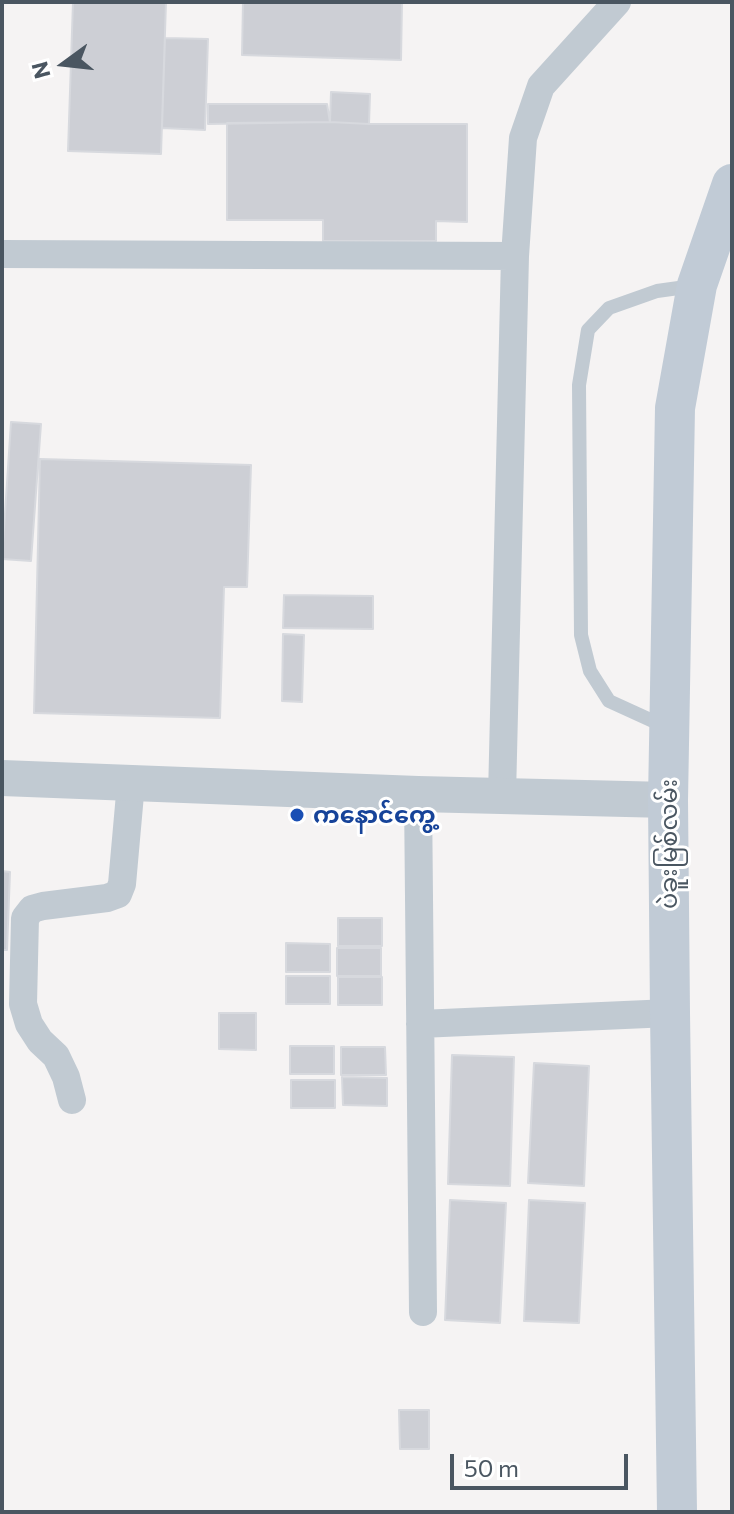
<!DOCTYPE html>
<html>
<head>
<meta charset="utf-8">
<style>
	body { margin:0 }
	#map { position:relative; width:734px; height:1514px; overflow:hidden; background:#f5f3f3; font-family:Commissioner,sans-serif }
	canvas { display:block }
	.frame { position:absolute; inset:0; border:4px solid #4a5661; pointer-events:none }
	.north { position:absolute; left:24px; top:24px; width:80px; height:80px; -webkit-text-stroke:6px #fff; paint-order:stroke; rotate:255deg; font-size:22px; font-weight:700; line-height:32px; text-align:center; color:#4a5661 }
	.north::after { content:''; display:block; margin:auto; width:28px; height:36px; background:#4a5661; clip-path:polygon(50% 0,100% 100%,50% 72%,0 100%) }
	.scale { position:absolute; left:450px; top:1454px; width:178px; height:36px; box-sizing:border-box; border:4px solid #4a5661; border-top:0; padding-left:10px; font-size:24px; line-height:28px; white-space:nowrap; color:#4a5661; -webkit-text-stroke:6px #fff; paint-order:stroke }
</style>
</head>
<body>
<div id="map">
<canvas width="734" height="1514"></canvas>
<div class="frame"></div>
<div class="north">N</div>
<div class="scale">50 m</div>
</div>
<script>
const g = document.querySelector('canvas').getContext('2d');
g.lineJoin = 'round';
function paint(path, color) { g.fillStyle = color; g.fill(path, 'evenodd'); }
const poly = rows => new Path2D(rows.map(r => 'M' + r).join(''));
function stroke(path, color, width, dash) { g.strokeStyle = color; g.lineWidth = width; g.lineCap = dash ? 'butt' : 'round'; g.setLineDash(dash || []); g.stroke(path); }
function write(font, color, halo, rows, align = 'center') {
  g.font = font + ' Commissioner,"Noto Sans Myanmar",sans-serif'; g.lineWidth = 6; g.setLineDash([]); g.textBaseline = 'middle'; g.strokeStyle = halo; g.fillStyle = color; for (const [text, x, y, turn = 0] of rows) {
    g.save(); g.translate(x, y); g.rotate((+turn || 0) * Math.PI / 180); g.textAlign = isNaN(turn) ? turn : align; if (halo) g.strokeText(text, 0, 0); g.fillText(text, 0, 0); g.restore();
  }
}
const building = poly([
	[73,2,166,2,161,154,68,151,73,2],
	[243,2,402,2,401,60,242,55,243,2],
	[165,38,208,39,205,130,162,128,165,38],
	[331,92,370,94,369,124,330,122,331,92],
	[208,104,327,104,330,122,208,124,208,104],
	[330,122,369,124,467,124,467,222,436,221,436,241,323,241,323,220,227,220,227,123,330,122],
	[11,422,41,424,31,561,2,559,11,422],
	[40,459,251,465,247,587,224,587,220,718,34,713,40,459],
	[284,595,373,596,373,629,283,628,284,595],
	[283,634,304,635,302,702,282,701,283,634],
	[2,871,10,872,7,950,2,950,2,871],
	[338,918,382,918,382,946,338,946,338,918],
	[286,943,330,944,330,972,286,972,286,943],
	[337,948,381,948,381,976,337,976,337,948],
	[286,976,330,976,330,1004,286,1004,286,976],
	[338,977,382,977,382,1005,338,1005,338,977],
	[219,1013,256,1013,256,1050,219,1049,219,1013],
	[290,1046,334,1046,334,1074,290,1074,290,1046],
	[341,1047,385,1047,386,1075,341,1075,341,1047],
	[452,1055,514,1057,510,1186,448,1184,452,1055],
	[534,1063,589,1066,584,1186,528,1183,534,1063],
	[342,1077,387,1078,387,1106,343,1105,342,1077],
	[291,1080,335,1080,335,1108,291,1108,291,1080],
	[450,1200,506,1203,500,1323,445,1320,450,1200],
	[529,1200,585,1203,579,1323,524,1321,529,1200],
	[399,1410,429,1410,429,1449,400,1449,399,1410]
]);
paint(building, '#cdcfd5');
stroke(building, '#d7d9de', 2);
stroke(poly([
	[666,727,609,701,590,671,581,635,579,385,588,330,609,308,657,291,693,286]
]), '#c1cad2', 14);
stroke(poly([
	[2,254,515,256],
	[418,794,423,1312],
	[502,796,515,256,523,138,541,86,617,2],
	[420,1024,670,1013],
	[72,1100,66,1077,56,1056,40,1041,29,1024,23,1004,25,918,32,909,43,906,107,898,118,894,122,884,131,783]
]), '#c1cad2', 28);
stroke(poly([
	[2,778,418,794,668,800]
]), '#c1cad2', 36);
stroke(poly([
	[677,1512,670,1013,668,800,675,408,697,285,732,184]
]), '#c1cbd6', 40);
for (const [x, y, r, color] of [
	[297,815,8,"#1a4fb4"]
]) { const dot = new Path2D(); dot.arc(x, y, r, 0, 2 * Math.PI); g.fillStyle = color; g.fill(dot); stroke(dot, '#fff', 3); }
write('bold 24px', '#164399', '#fff', [
	["ကနောင်ကွေ့",313,815]
], 'left');
write('24px', '#4a5661', '#fff', [
	["ပဲခူးမြစ်လမ်း",669,844,-90]
]);
</script>
</body>
</html>
